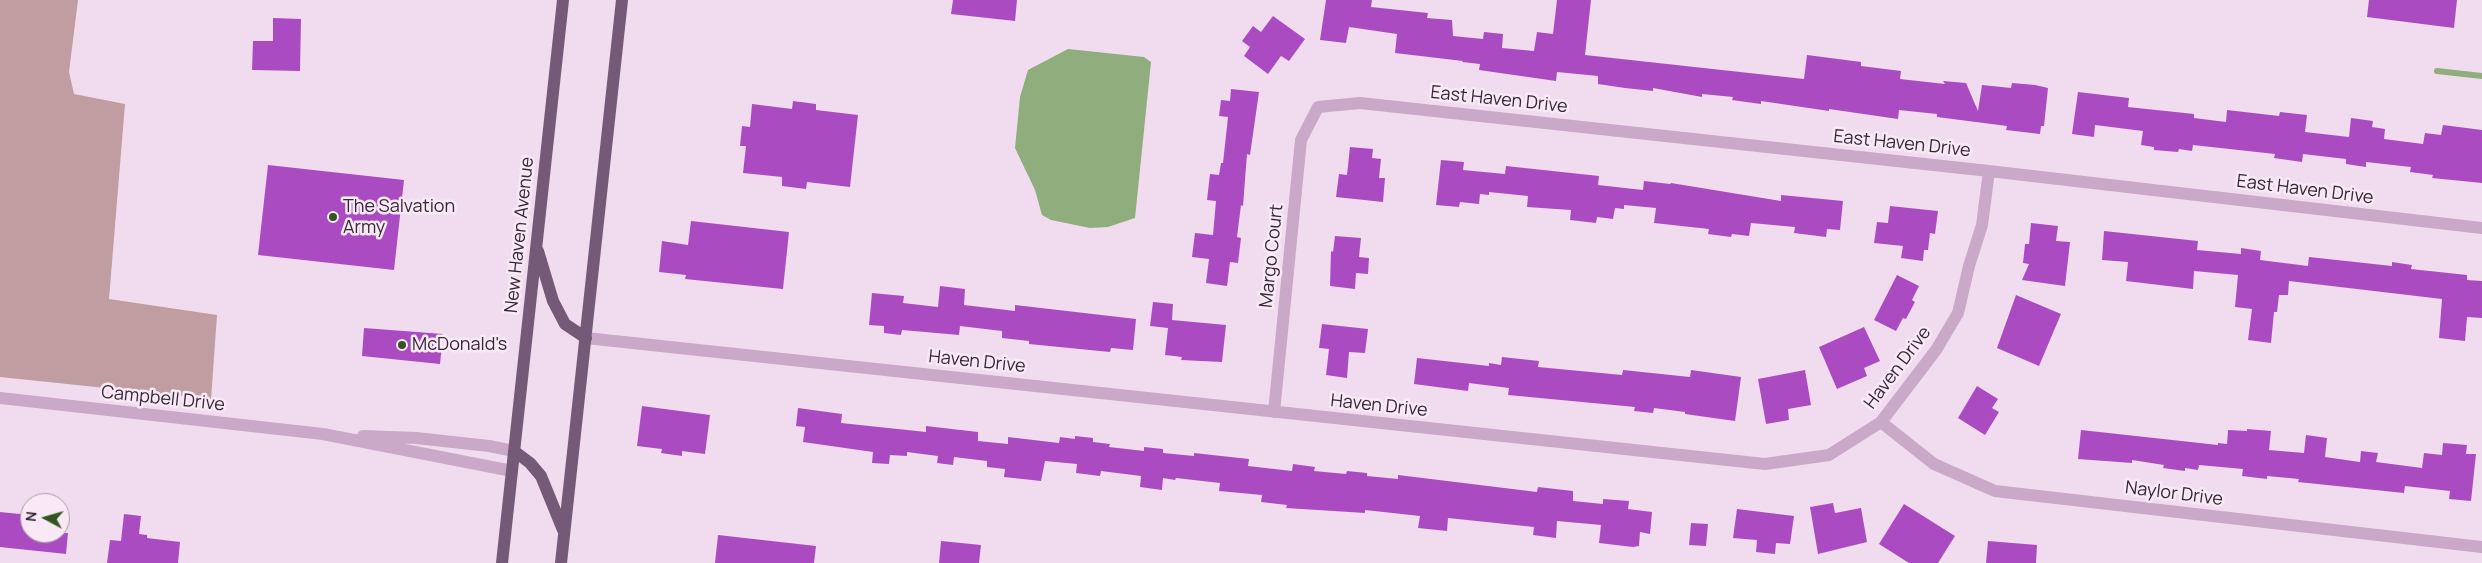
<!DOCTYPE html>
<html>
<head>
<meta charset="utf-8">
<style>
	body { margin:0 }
	#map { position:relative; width:2482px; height:563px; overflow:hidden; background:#f1dcef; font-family:Manrope,sans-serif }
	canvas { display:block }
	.north { position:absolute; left:20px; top:493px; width:50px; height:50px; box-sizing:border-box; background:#f9e9f7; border:1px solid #aa9caa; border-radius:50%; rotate:276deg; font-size:14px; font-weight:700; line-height:20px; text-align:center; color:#342836 }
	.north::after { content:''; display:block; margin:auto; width:18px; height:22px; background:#335620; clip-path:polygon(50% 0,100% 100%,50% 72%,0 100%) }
</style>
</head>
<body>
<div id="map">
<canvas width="2482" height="563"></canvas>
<div class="north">N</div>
</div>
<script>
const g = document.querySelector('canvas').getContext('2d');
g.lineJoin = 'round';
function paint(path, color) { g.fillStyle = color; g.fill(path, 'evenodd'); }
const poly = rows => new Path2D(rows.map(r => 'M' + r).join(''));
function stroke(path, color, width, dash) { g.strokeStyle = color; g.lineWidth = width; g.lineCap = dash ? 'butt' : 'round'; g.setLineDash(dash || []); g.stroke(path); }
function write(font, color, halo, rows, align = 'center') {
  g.font = font + ' Manrope,sans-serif'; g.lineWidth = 5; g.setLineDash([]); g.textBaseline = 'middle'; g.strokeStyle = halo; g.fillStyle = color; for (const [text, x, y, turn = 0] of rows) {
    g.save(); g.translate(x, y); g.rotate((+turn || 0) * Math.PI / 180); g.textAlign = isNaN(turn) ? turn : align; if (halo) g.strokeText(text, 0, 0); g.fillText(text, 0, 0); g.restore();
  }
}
paint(poly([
	[0,0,78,0,69,72,74,94,125,104,109,299,217,315,211,399,0,377]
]), '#bf9da0');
paint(poly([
	[1068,49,1144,57,1151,62,1135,218,1108,227,1090,228,1051,220,1042,215,1035,190,1015,148,1020,97,1028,70]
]), '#8fad7d');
stroke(poly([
	[2437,71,2482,76]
]), '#8fad7d', 6);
paint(poly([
	[953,0,1017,0,1015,21,951,14],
	[1326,0,1372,0,1371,7,1428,13,1427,18,1452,20,1453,36,1483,39,1484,32,1503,34,1502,48,1534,51,1537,32,1553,34,1557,0,1591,0,1585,55,1804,79,1807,55,1861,62,1861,66,1901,71,1900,79,1945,84,1943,81,1966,83,1978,111,1982,85,2011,88,2012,83,2035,85,2048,88,2044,126,2041,126,2040,134,2006,130,2007,126,1937,117,1937,114,1899,110,1898,119,1829,109,1829,111,1761,101,1761,104,1732,100,1733,97,1702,94,1702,97,1653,88,1653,91,1625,88,1598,84,1598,76,1557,72,1556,81,1479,70,1480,64,1462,62,1463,61,1395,53,1397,34,1349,27,1346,43,1320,40],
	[2369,0,2457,0,2454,28,2367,17],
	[1273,16,1305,39,1289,61,1281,56,1268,74,1244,56,1250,47,1242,41,1253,26,1261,32],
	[273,18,301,19,300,71,252,70,253,41,273,41],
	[1231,89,1259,92,1250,155,1247,154,1243,206,1241,205,1237,237,1241,238,1238,263,1230,262,1227,286,1206,283,1209,259,1192,257,1195,233,1213,235,1216,201,1207,200,1210,174,1219,175,1221,163,1223,163,1228,117,1219,116,1221,100,1230,101],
	[2078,92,2129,98,2128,107,2194,114,2194,118,2226,122,2227,110,2279,116,2280,112,2307,115,2305,132,2349,137,2351,118,2373,121,2372,127,2385,129,2384,139,2423,144,2425,133,2441,135,2443,125,2482,130,2482,183,2432,178,2433,175,2410,172,2411,167,2366,162,2366,167,2346,164,2346,159,2303,154,2302,162,2274,158,2275,154,2193,145,2192,151,2179,149,2178,152,2154,150,2154,147,2141,145,2143,131,2095,125,2094,137,2072,134],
	[793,101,816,104,816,110,858,115,850,187,807,182,806,189,782,186,782,177,743,173,746,146,740,146,742,126,750,127,752,104,792,109],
	[1350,147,1373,149,1372,158,1381,159,1379,178,1385,178,1383,202,1336,197,1339,174,1347,175],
	[1441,160,1464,162,1463,170,1505,174,1506,166,1599,176,1598,185,1643,190,1644,181,1670,184,1671,183,1781,201,1781,195,1843,201,1840,230,1827,229,1826,237,1794,233,1795,227,1751,223,1749,236,1732,234,1731,237,1708,234,1709,229,1654,223,1656,208,1624,205,1624,209,1615,208,1613,219,1597,217,1596,223,1570,220,1571,210,1527,207,1528,196,1489,192,1489,195,1480,194,1479,204,1460,202,1459,207,1436,205],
	[268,165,404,180,394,270,258,255],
	[1890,206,1938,211,1935,234,1930,233,1928,250,1924,250,1923,261,1901,258,1903,246,1874,243,1877,222,1888,223],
	[691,221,789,232,783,289,685,279,686,275,659,272,662,241,688,245],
	[2031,223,2058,226,2056,241,2070,242,2065,286,2022,280,2029,264,2023,263,2025,244,2029,244],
	[2104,231,2198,241,2197,250,2241,254,2241,248,2261,251,2260,260,2308,266,2309,257,2392,266,2392,262,2412,265,2411,269,2467,275,2467,280,2482,281,2482,318,2467,317,2465,341,2439,338,2442,299,2289,281,2288,295,2279,295,2277,312,2274,312,2271,343,2248,340,2252,309,2235,307,2238,275,2194,271,2193,289,2126,281,2128,262,2102,260],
	[1335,236,1361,238,1359,257,1369,258,1368,274,1356,273,1355,289,1330,286,1331,251,1333,252],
	[1897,275,1919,286,1912,300,1915,302,1906,319,1903,318,1896,331,1874,320],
	[940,286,965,289,964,305,1015,311,1015,305,1136,319,1133,350,1111,348,1110,352,1029,344,1029,341,1002,338,1002,331,960,326,959,335,902,330,901,335,884,333,884,326,869,325,872,293,904,296,903,303,938,307],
	[2016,295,2061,314,2039,366,1997,348],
	[1153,302,1173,304,1172,320,1226,325,1222,362,1181,360,1182,357,1165,355,1168,328,1150,326],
	[1322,324,1368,329,1365,353,1349,352,1347,378,1326,375,1329,349,1319,348],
	[1864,327,1880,361,1864,368,1867,376,1837,389,1819,347],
	[364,328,443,334,440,364,362,356],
	[1502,357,1539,361,1538,367,1622,375,1623,370,1690,377,1691,370,1741,377,1735,421,1685,414,1685,412,1654,408,1653,413,1634,411,1635,407,1508,395,1509,388,1469,383,1468,391,1414,384,1417,358,1489,366,1489,363,1501,365],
	[1805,370,1811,405,1788,409,1789,420,1766,424,1758,379],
	[1977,386,1998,399,1992,408,1999,412,1985,435,1958,418],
	[642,406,710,415,705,454,682,451,682,456,661,453,662,449,637,446],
	[798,408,842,414,841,423,926,432,926,426,978,432,978,441,1008,444,1008,437,1059,443,1060,437,1075,439,1075,436,1093,438,1093,442,1110,444,1109,447,1144,451,1144,447,1163,449,1163,453,1194,456,1194,453,1249,459,1248,466,1292,471,1293,464,1315,467,1314,471,1346,474,1347,471,1367,473,1367,476,1398,479,1398,475,1537,492,1538,487,1573,491,1573,501,1603,504,1603,499,1629,501,1628,509,1652,512,1650,534,1640,532,1639,546,1633,547,1599,543,1601,525,1557,521,1556,538,1533,535,1534,527,1448,518,1447,531,1418,528,1420,516,1365,510,1365,513,1286,508,1287,505,1261,502,1262,495,1219,491,1220,483,1176,478,1175,480,1163,478,1162,490,1140,487,1141,476,1101,471,1100,476,1076,473,1077,464,1045,461,1041,481,1004,477,1005,469,987,467,987,461,954,457,953,465,937,463,938,456,907,452,907,456,890,455,889,464,872,463,873,452,803,442,805,427,796,426],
	[2247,429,2271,431,2269,450,2304,453,2306,435,2327,438,2325,457,2360,462,2361,451,2378,453,2376,462,2422,468,2424,453,2442,455,2443,443,2467,445,2466,454,2476,454,2471,501,2449,499,2450,491,2405,486,2404,493,2298,482,2299,479,2267,476,2267,479,2242,476,2243,469,2199,465,2198,470,2185,468,2185,471,2163,468,2164,465,2132,460,2132,463,2078,459,2081,430,2218,445,2218,443,2227,444,2228,430,2247,431],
	[1833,503,1835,513,1861,508,1867,542,1818,554,1810,507],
	[1904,504,1955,536,1938,563,1909,563,1879,544],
	[1737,509,1794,516,1790,544,1776,543,1775,554,1756,552,1757,540,1733,538],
	[0,512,30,515,30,533,68,533,66,554,0,547],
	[124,514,141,516,139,534,147,535,147,538,180,542,178,563,107,563,110,540,121,541],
	[1691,523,1708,524,1706,546,1689,545],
	[718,535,816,546,814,563,715,563],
	[941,541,981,545,979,563,939,563],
	[1988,541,2037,545,2036,563,1986,563]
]), '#ab4bc1');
stroke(poly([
	[586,338,1765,464,1829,455,1881,422,1936,350,1958,313,1969,266,1982,225,1989,171],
	[0,398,323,434,512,471],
	[1274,412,1301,140,1318,107,1360,103,1989,171,2482,228],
	[1881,422,1934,464,1995,491,2482,547],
	[363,436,416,438,489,446,514,451]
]), '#c9a9c7', 12);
stroke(poly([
	[538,251,553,301,565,324,586,338],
	[514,451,530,463,541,476,563,530],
	[502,563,563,0],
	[561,563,622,0]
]), '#755a77', 12);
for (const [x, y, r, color] of [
	[333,217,5,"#335620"],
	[402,345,5,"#335620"]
]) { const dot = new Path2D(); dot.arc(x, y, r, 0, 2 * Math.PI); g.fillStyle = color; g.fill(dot); stroke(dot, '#f9e9f7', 2); }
write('18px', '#342836', '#f9e9f7', [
	["East Haven Drive",1499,100,6],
	["East Haven Drive",1902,144,6],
	["East Haven Drive",2305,190,7],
	["New Haven Avenue",520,235,-84],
	["Margo Court",1272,256,-84],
	["Haven Drive",977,362,6],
	["Haven Drive",1898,368,-53],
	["Campbell Drive",163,399,6],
	["Haven Drive",1379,406,6],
	["Naylor Drive",2174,494,7]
]);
write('18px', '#342836', '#f9e9f7', [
	["The Salvation",343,207],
	["Army",343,228],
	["McDonald's",412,345]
], 'left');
</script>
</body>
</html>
